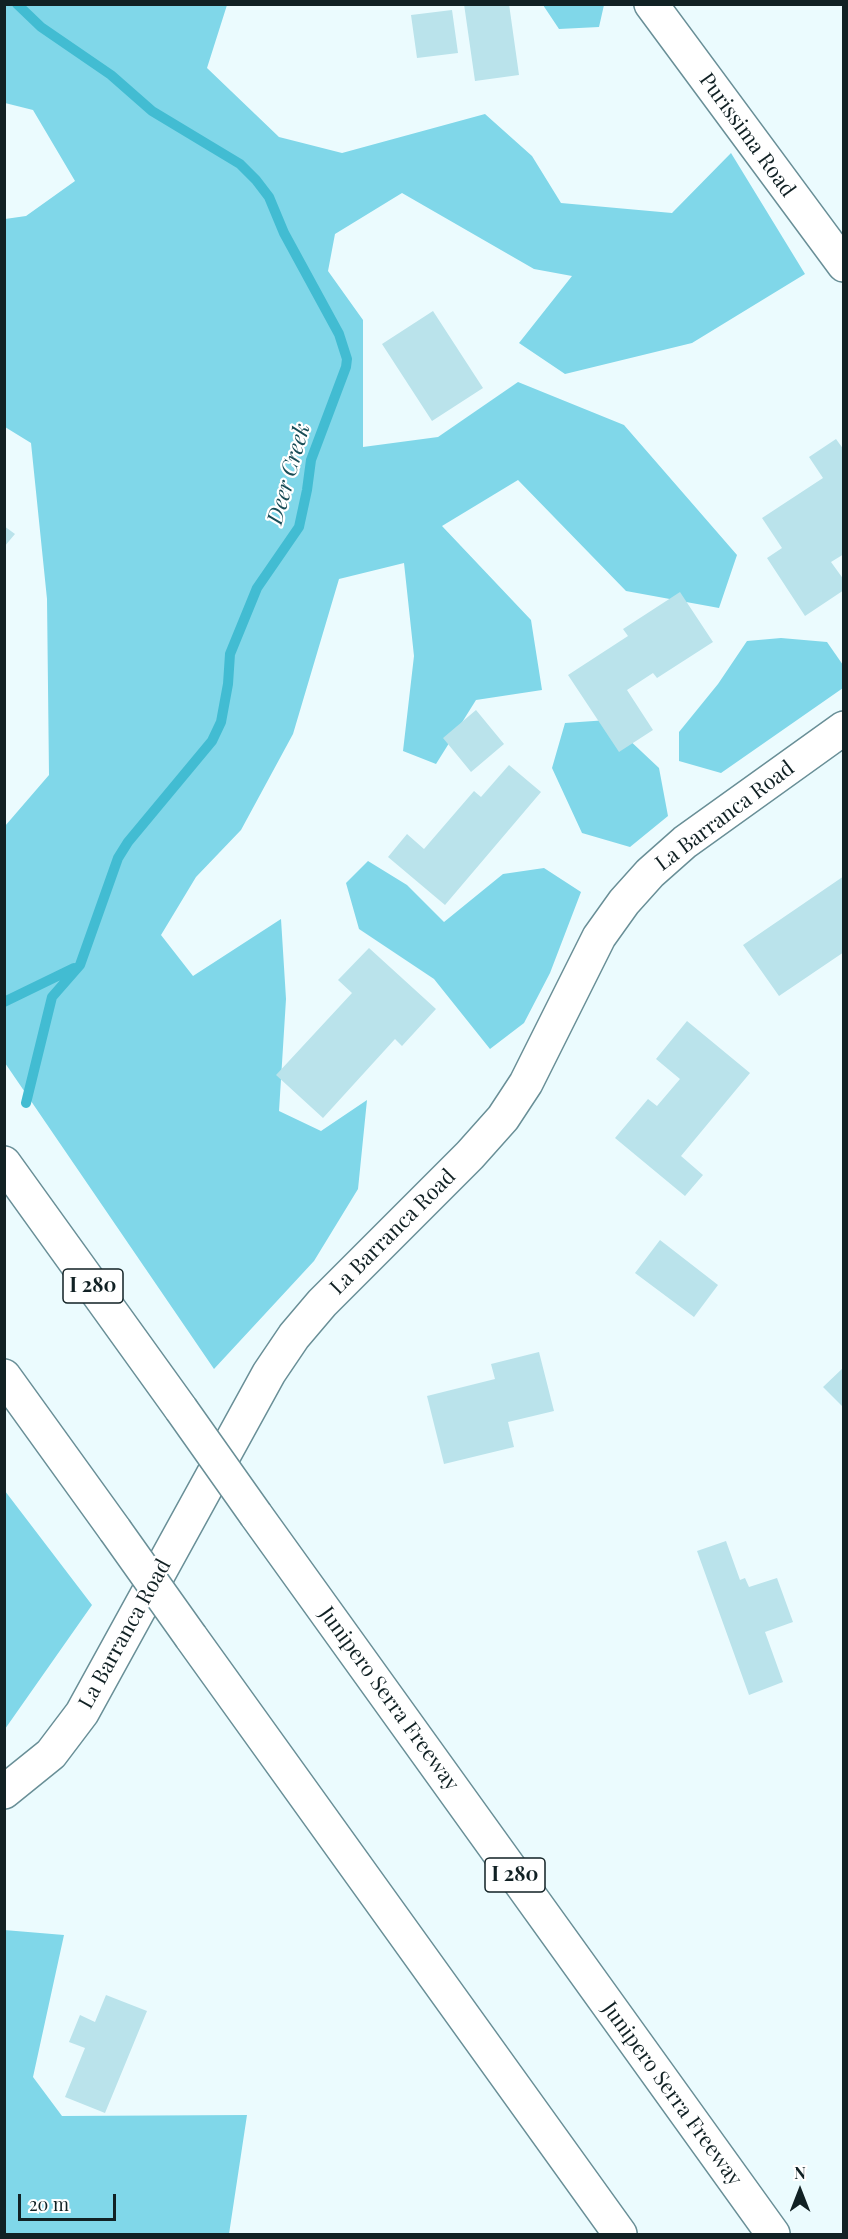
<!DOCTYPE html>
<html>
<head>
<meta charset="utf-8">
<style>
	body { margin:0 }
	#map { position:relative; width:848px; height:2239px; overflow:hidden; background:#ebfbfe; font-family:"Playfair Display",serif }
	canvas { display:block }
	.frame { position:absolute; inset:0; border:6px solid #112124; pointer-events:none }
	.north { position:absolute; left:770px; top:2161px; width:60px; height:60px; -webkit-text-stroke:4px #fff; paint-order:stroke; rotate:0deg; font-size:16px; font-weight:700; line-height:24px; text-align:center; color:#112124 }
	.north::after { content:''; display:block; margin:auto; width:21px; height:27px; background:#112124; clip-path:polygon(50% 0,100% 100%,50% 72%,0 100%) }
	.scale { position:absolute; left:18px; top:2194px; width:98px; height:27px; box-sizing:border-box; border:3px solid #112124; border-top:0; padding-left:8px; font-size:18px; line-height:21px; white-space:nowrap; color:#112124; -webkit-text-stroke:4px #fff; paint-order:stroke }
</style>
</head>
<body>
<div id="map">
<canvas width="848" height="2239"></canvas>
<div class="frame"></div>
<div class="north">N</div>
<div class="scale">20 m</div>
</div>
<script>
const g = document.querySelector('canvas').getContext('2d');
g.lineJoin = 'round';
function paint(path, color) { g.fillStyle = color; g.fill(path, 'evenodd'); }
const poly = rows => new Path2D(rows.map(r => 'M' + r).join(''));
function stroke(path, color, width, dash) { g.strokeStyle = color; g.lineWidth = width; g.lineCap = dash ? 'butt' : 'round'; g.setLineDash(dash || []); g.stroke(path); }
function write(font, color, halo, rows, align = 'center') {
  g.font = font + ' "Playfair Display",serif'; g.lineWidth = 4.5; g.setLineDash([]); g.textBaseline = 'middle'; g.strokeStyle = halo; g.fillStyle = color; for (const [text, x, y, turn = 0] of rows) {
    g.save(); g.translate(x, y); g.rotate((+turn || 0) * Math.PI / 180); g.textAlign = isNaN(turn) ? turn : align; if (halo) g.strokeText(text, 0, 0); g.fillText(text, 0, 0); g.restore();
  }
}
paint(poly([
	[5,5,227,5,207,68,279,137,342,153,485,114,532,156,561,203,672,213,731,153,805,274,692,343,565,374,519,343,572,276,534,269,402,193,335,234,328,271,363,320,363,447,438,437,518,382,624,425,737,555,719,608,626,591,518,480,442,526,531,620,542,690,476,700,436,764,403,751,414,656,404,563,339,579,293,734,241,830,196,877,161,935,193,976,281,919,286,999,279,1111,321,1131,367,1100,358,1189,314,1261,214,1369,5,1063,5,826,49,775,47,599,31,443,5,427,5,219,26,216,75,181,33,110,5,103],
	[543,5,604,5,599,27,559,29],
	[781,638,827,642,843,665,843,688,721,773,679,761,679,732,718,684,747,641],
	[608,720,659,768,668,816,630,847,582,833,552,768,565,723],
	[368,861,407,885,444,922,503,874,544,868,581,892,550,973,524,1023,490,1049,434,979,359,929,346,883],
	[5,1491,92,1605,5,1729],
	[4,1930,64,1935,33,2077,62,2116,247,2115,229,2234,5,2234]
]), '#80d7e9');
stroke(poly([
	[17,4,41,27,111,75,152,111,240,164,256,180,269,197,284,233,339,334,347,359,346,367,311,460,307,490,299,527,257,588,230,654,228,684,221,722,212,741,128,842,118,858,80,965,52,997,26,1103],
	[4,1002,74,968]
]), '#42bcd2', 10);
paint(poly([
	[464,4,509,4,519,75,475,81],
	[452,10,458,53,417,58,411,15],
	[433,311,483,388,432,421,382,344],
	[836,439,844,450,844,554,831,562,844,580,844,590,805,616,767,558,782,548,762,518,823,478,809,457],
	[4,526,15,534,4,547],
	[680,592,713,642,657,678,653,673,627,690,653,730,619,752,568,675,628,636,623,629],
	[476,710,504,744,471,772,443,738],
	[509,765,541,792,445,905,388,857,407,834,424,849,474,791,481,797],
	[844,876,844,952,779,996,743,945],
	[369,948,436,1009,402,1046,395,1039,323,1118,276,1075,352,993,338,980],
	[687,1021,750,1073,681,1156,703,1175,685,1196,615,1138,648,1099,657,1106,680,1079,656,1059],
	[660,1240,718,1285,694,1317,635,1273],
	[539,1352,554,1411,508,1422,514,1447,444,1464,427,1396,495,1379,491,1364],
	[844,1367,844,1408,823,1387],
	[726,1541,740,1580,745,1578,749,1587,777,1578,793,1622,765,1632,783,1682,749,1695,697,1551],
	[106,1995,147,2011,105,2113,65,2097,85,2048,69,2042,80,2015,95,2022]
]), '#bae3eb');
const secondary = poly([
	[651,4,844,265],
	[4,1792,51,1754,82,1713,269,1373,294,1336,322,1303,470,1155,503,1118,526,1083,599,937,624,902,650,873,685,842,844,728]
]);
const highway = poly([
	[4,1163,181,1409],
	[4,1376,115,1530],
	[256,1515,773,2234],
	[191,1637,620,2234]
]);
stroke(secondary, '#698f97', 36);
stroke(highway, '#698f97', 36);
stroke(secondary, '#fff', 33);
stroke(highway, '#fff', 33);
const highwayBridge = poly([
	[181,1409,256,1515],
	[115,1530,191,1637]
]);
stroke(highwayBridge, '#698f97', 36, []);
stroke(highwayBridge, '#fff', 33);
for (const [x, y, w] of [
	[93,1286,60],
	[515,1875,60]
]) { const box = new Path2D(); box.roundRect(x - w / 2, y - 17, w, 34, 4.5); g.fillStyle = '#fff'; g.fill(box); stroke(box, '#112124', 1.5); }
write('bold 20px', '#112124', null, [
	["I 280",93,1286],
	["I 280",515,1875]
]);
write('21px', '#112124', '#fff', [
	["Purissima Road",747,135,54],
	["La Barranca Road",725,816,-37],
	["La Barranca Road",393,1232,-45],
	["La Barranca Road",125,1634,-61],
	["Junipero Serra Freeway",389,1699,54],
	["Junipero Serra Freeway",672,2094,54]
]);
write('italic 22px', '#184c56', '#fff', [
	["Deer Creek",289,474,-74]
]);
</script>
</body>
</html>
